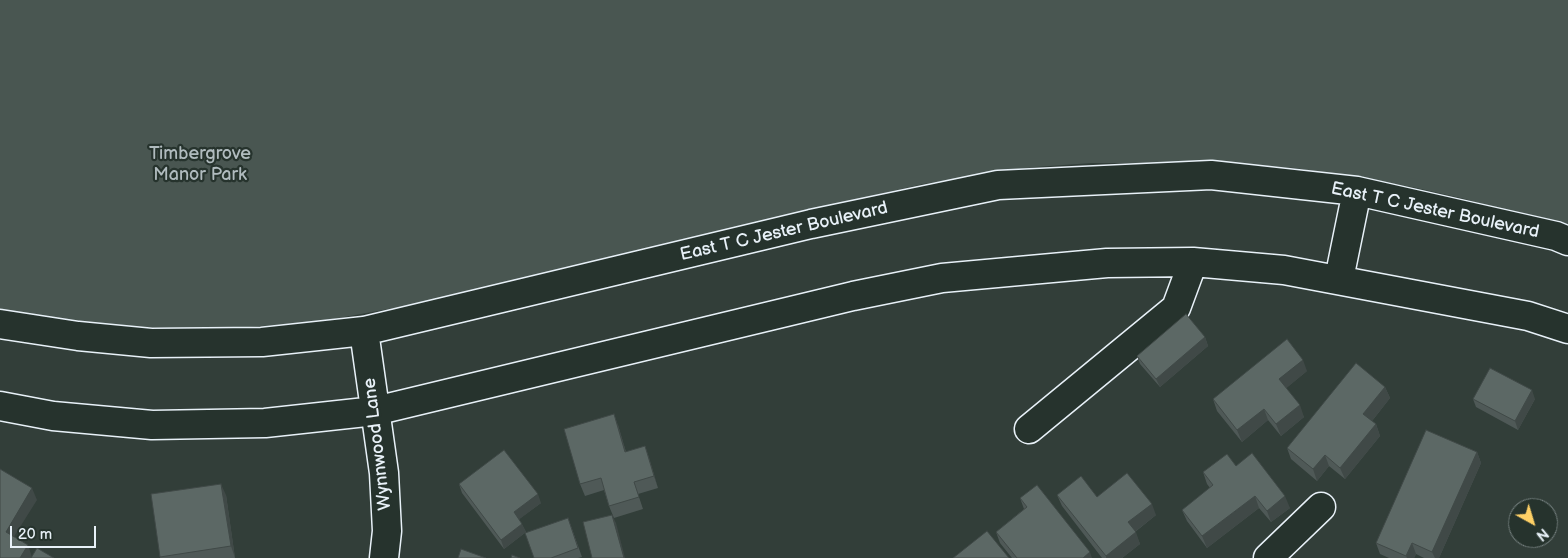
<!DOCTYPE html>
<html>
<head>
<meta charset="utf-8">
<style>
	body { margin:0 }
	#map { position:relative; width:1568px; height:558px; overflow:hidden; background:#323e39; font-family:"Balsamiq Sans",sans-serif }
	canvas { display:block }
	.north { position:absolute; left:1508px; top:498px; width:50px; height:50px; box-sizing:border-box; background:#26332d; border:1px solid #747f7e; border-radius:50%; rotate:141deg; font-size:14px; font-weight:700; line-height:20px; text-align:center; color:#e8f1f8 }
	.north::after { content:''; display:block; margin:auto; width:18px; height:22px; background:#ffd166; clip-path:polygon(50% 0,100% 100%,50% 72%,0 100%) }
	.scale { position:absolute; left:10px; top:526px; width:86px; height:22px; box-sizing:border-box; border:2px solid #e8f1f8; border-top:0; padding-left:6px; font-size:15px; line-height:18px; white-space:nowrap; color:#e8f1f8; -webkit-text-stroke:4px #26332d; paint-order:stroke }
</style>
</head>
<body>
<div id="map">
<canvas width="1568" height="558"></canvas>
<div class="north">N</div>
<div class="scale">20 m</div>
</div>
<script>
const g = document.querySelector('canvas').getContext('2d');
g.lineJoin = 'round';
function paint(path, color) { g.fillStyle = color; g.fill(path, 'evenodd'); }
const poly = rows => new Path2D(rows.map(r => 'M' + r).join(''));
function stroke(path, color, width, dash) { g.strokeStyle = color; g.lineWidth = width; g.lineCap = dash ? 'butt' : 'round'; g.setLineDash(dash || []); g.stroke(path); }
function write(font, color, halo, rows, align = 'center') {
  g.font = font + ' "Balsamiq Sans",sans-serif'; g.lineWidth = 4.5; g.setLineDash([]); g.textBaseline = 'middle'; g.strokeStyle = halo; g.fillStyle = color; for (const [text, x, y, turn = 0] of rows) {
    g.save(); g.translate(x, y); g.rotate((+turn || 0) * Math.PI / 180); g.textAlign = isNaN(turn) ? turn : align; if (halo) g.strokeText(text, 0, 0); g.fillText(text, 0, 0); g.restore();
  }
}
paint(poly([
	[0,0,1568,0,1568,229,1465,199,1412,187,1295,168,1227,163,1092,163,1035,167,923,184,684,239,422,303,322,321,214,330,103,325,47,318,0,309]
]), '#495651');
const minor = poly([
	[1339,279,1357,191],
	[0,324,78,336,151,343,262,342,364,331,811,224,998,185,1211,175,1357,191,1556,236,1568,241],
	[364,331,384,473,387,531,384,558],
	[0,406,53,416,152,425,265,423,375,411,853,296,942,278,1107,263,1193,262,1284,270,1528,316,1568,329],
	[1029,429,1176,308,1193,262],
	[1268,558,1321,507]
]);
stroke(minor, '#e8f1f8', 31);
stroke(minor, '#26332d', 28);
paint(poly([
	[1205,337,1208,346,1160,387,1140,364,1137,356],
	[1307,371,1286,388,1304,417,1281,436,1268,420,1242,442,1217,411,1213,399],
	[1385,387,1390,398,1372,421,1376,424,1380,436,1345,479,1329,466,1317,481,1291,459,1287,448],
	[1473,399,1535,399,1518,430,1476,407],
	[618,425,626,452,645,446,658,488,638,494,643,509,614,518,616,523,609,506,604,490,585,496,580,484],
	[1477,452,1481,463,1439,558,1424,558,1416,554,1414,558,1389,558,1380,554,1376,543],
	[1236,466,1290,508,1271,522,1259,508,1207,548,1187,521,1182,510,1210,488,1207,484,1203,472],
	[459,484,541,503,519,519,526,532,504,549,462,493],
	[226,495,235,558,160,558,160,557],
	[1057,495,1097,497,1156,515,1135,532,1140,544,1122,558,1102,558,1062,506],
	[1020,498,1092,558,1012,558,1000,543,996,532,1024,509],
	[568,518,582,557,578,558,534,558]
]), '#4f5957');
paint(poly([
	[1205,337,1208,346,1160,387,1156,379],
	[1303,360,1307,371,1283,391,1279,379],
	[1385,387,1390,398,1368,426,1363,414],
	[1532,390,1535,399,1518,430,1515,421],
	[1300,405,1304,417,1281,436,1276,424],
	[1264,409,1268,420,1242,442,1237,430],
	[614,414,618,425,629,464,625,452],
	[1376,424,1380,436,1345,479,1340,468],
	[645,446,649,457,658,488,654,476],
	[1477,452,1481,463,1439,558,1435,558,1432,552],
	[1325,455,1329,466,1317,481,1313,469],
	[221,484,226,495,235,558,231,546],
	[32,488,37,500,10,543,6,532],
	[538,494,541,503,517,521,514,512],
	[1255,496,1259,508,1207,548,1202,536],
	[1285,496,1290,508,1271,522,1267,511],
	[1152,504,1156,515,1132,534,1128,522],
	[612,515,616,523,625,558,624,558],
	[522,524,526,532,504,549,501,540],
	[1136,532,1140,544,1122,558,1106,558,1106,556],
	[1412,543,1416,554,1414,558,1407,558,1406,556],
	[28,545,32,557,31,558,20,558],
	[1090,552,1092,558,1083,558]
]), '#404947');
const building = poly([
	[1186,314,1205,337,1156,379,1137,356,1186,314],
	[1287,339,1303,360,1279,379,1300,405,1276,424,1264,409,1237,430,1213,399,1287,339],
	[1356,363,1385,387,1363,414,1376,424,1340,468,1325,455,1313,469,1287,448,1356,363],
	[1490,368,1532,390,1515,421,1473,399,1490,368],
	[614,414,625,452,645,446,654,476,634,482,639,497,609,506,601,478,580,484,564,429,614,414],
	[1426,430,1477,452,1432,552,1412,543,1406,556,1376,543,1426,430],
	[504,450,538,494,514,512,522,524,501,540,459,484,504,450],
	[1252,453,1285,496,1267,511,1255,496,1202,536,1182,510,1213,485,1203,472,1227,454,1236,466,1252,453],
	[0,469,32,488,6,532,28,545,20,558,0,558,0,469],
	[1127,473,1152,504,1128,522,1136,532,1106,556,1057,495,1081,476,1097,497,1127,473],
	[221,484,231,546,160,557,151,494,221,484],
	[1037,485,1090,552,1083,558,1017,558,996,532,1027,507,1020,498,1037,485],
	[612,515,624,558,592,558,583,522,612,515],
	[568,518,578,548,551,558,534,558,525,533,568,518],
	[987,531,1009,558,953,558,987,531],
	[37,548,54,558,31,558,37,548],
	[461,549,486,558,458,558,461,549],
	[512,555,520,558,511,558,512,555]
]);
paint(building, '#5c6865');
stroke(building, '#404947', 1);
write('18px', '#b0bbbe', '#26332d', [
	["Timbergrove",200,154],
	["Manor Park",200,175]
]);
write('18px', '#e8f1f8', '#26332d', [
	["East T C Jester Boulevard",1435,211,12],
	["East T C Jester Boulevard",784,232,-13],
	["Wynnwood Lane",378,444,-97]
]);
</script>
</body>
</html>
